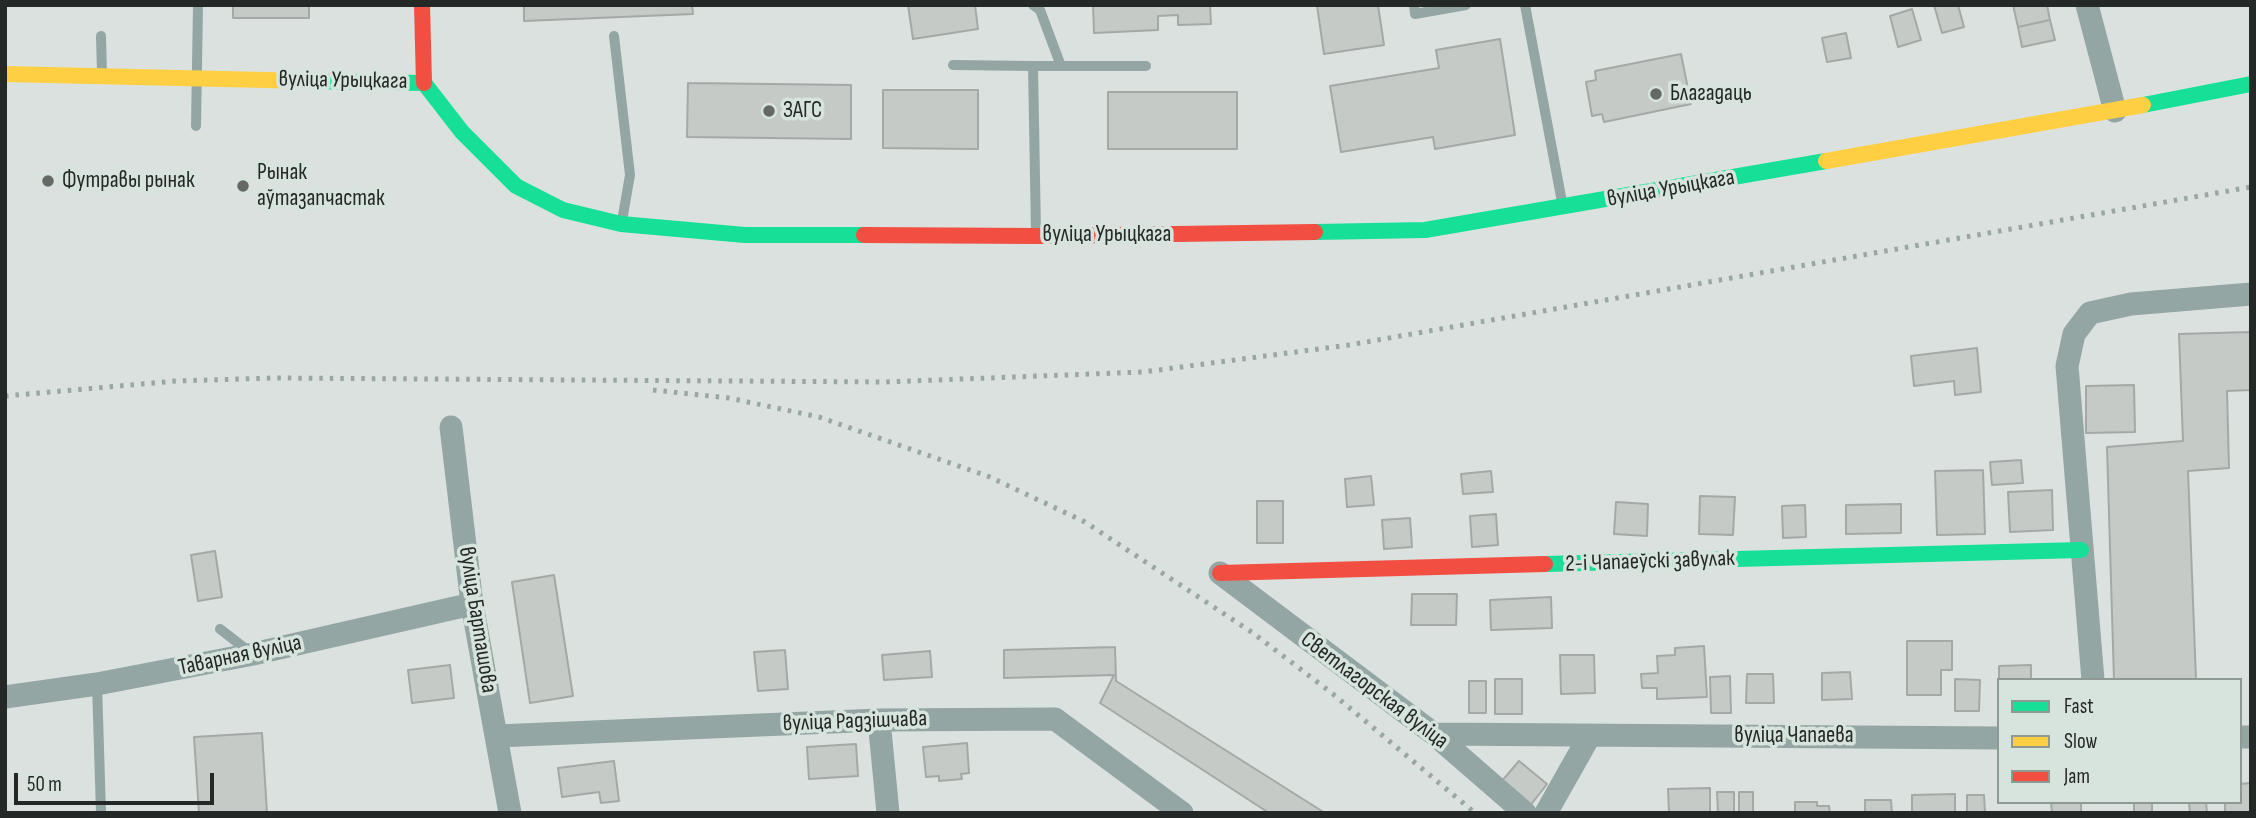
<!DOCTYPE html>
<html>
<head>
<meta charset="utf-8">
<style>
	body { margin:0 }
	#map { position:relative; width:2256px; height:818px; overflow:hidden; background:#dae1de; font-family:"Sofia Sans Condensed",sans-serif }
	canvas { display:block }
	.frame { position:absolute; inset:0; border:7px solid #242826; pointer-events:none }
	.legend { position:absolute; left:1997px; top:678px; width:245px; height:126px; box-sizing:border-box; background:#d7e4de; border:2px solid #8f9994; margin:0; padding:9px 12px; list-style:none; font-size:21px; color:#242826 }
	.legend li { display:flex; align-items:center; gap:14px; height:35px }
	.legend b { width:35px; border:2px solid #8f9994 }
	.scale { position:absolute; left:14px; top:773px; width:200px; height:32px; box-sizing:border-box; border:4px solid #242826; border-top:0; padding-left:9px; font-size:21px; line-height:24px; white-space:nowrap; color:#242826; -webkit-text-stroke:5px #d7e4de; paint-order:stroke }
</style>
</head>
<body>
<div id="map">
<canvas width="2256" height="818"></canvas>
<div class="frame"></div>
<ul class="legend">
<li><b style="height:9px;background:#16e098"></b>Fast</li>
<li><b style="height:9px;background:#ffcf43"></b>Slow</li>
<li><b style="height:9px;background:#f24e42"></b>Jam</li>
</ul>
<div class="scale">50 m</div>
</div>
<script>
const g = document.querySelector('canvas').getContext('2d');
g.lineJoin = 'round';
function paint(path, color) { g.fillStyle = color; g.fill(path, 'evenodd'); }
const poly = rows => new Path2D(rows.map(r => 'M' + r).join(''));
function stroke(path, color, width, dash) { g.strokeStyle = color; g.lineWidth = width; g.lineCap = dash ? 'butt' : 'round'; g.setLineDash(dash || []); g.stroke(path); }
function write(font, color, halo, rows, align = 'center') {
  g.font = font + ' "Sofia Sans Condensed",sans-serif'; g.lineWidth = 7; g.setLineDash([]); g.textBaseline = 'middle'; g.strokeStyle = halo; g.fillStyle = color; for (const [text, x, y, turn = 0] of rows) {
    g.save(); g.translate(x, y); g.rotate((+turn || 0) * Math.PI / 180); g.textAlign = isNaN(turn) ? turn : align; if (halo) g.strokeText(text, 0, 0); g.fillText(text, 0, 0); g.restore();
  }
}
const building = poly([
	[233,5,309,5,309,18,233,18,233,5],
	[524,5,692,5,693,14,524,21,524,5],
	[908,5,975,5,978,29,913,39,908,5],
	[1093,5,1210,5,1211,24,1178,25,1178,15,1158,16,1158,30,1094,33,1093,5],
	[1317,5,1378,5,1384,45,1324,54,1317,5],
	[1934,5,1958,5,1964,27,1942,33,1934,5],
	[2013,5,2047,5,2050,20,2018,27,2013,5],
	[1912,9,1921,40,1898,47,1890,16,1912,9],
	[2050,20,2055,40,2022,47,2018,27,2050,20],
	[1846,33,1851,58,1827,62,1822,38,1846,33],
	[1500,39,1515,135,1435,149,1433,137,1341,152,1330,86,1439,68,1436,50,1500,39],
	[1681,54,1691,104,1604,122,1602,114,1592,116,1586,82,1596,80,1595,71,1681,54],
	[688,83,851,85,851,139,687,137,688,83],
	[883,90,978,90,978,149,883,148,883,90],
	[1108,92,1237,92,1237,149,1108,149,1108,92],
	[2251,332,2251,390,2227,391,2229,468,2188,471,2196,680,2114,680,2107,447,2183,441,2179,334,2251,332],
	[1977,348,1981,392,1955,395,1954,381,1914,386,1911,356,1977,348],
	[2134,385,2135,432,2086,433,2086,386,2134,385],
	[2021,460,2023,483,1992,485,1990,462,2021,460],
	[1983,470,1985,534,1937,535,1935,471,1983,470],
	[1491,471,1493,492,1463,494,1461,474,1491,471],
	[1371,476,1374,505,1347,507,1345,479,1371,476],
	[2052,490,2053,530,2010,532,2008,492,2052,490],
	[1700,496,1735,497,1733,535,1699,534,1700,496],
	[1257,501,1283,501,1283,543,1257,543,1257,501],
	[1616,502,1648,504,1647,536,1614,534,1616,502],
	[1901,504,1901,533,1846,534,1846,505,1901,504],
	[1805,505,1806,537,1783,538,1782,506,1805,505],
	[1496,514,1498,545,1472,547,1470,516,1496,514],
	[1410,518,1412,547,1384,549,1382,520,1410,518],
	[215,551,222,597,198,601,191,555,215,551],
	[554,575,573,696,530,703,512,582,554,575],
	[1412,594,1457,594,1456,625,1411,625,1412,594],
	[1551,597,1552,628,1491,630,1490,600,1551,597],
	[1907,641,1952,641,1952,670,1941,670,1941,695,1907,695,1907,641],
	[1704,646,1707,697,1657,699,1657,688,1642,688,1641,674,1658,673,1657,656,1675,655,1675,648,1704,646],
	[1115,647,1116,681,1325,813,1269,813,1100,703,1114,675,1004,678,1004,650,1115,647],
	[785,650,788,689,758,691,754,652,785,650],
	[930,651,932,677,884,680,882,655,930,651],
	[1560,655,1594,655,1595,693,1561,694,1560,655],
	[450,665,454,698,412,703,408,670,450,665],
	[2031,665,2031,680,1999,680,1999,666,2031,665],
	[1850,672,1852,699,1822,700,1822,673,1850,672],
	[1747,674,1773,674,1774,703,1746,703,1747,674],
	[1730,676,1731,713,1711,713,1710,677,1730,676],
	[1495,679,1522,679,1522,714,1495,714,1495,679],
	[1955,679,1980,680,1979,711,1955,711,1955,679],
	[1469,681,1486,681,1486,713,1469,713,1469,681],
	[262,733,267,813,199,813,194,737,262,733],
	[967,743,969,773,961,774,962,779,939,781,939,776,926,777,923,747,967,743],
	[856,744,858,776,809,779,807,747,856,744],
	[614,761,619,801,601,803,599,792,562,797,558,768,614,761],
	[1519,761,1547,784,1530,806,1501,782,1519,761],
	[2251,783,2251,813,2225,813,2225,802,2240,802,2240,784,2251,783],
	[1710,788,1710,813,1669,813,1668,789,1710,788],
	[1717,792,1734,792,1734,813,1718,813,1717,792],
	[1739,792,1753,792,1753,813,1739,813,1739,792],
	[1955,794,1955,813,1912,813,1912,795,1955,794],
	[1967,795,1984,795,1985,813,1967,813,1967,795],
	[1865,800,1891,800,1892,813,1865,813,1865,800],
	[1795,802,1817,802,1817,806,1829,806,1830,813,1795,813,1795,802],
	[2051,802,2081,802,2081,813,2052,813,2051,802],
	[2134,802,2152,802,2152,813,2134,813,2134,802],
	[2189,802,2206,802,2207,813,2190,813,2189,802]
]);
paint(building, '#c5cac7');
stroke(building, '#a4a9a6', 2);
stroke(poly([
	[1033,5,1040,10,1061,66],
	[1414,5,1415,14,1466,5],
	[1525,5,1562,202],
	[101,36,102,74],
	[614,36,630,175,622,221],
	[953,65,1033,66,1036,233],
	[1033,66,1146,66],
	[196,126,198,5],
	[220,629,251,653],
	[97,684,101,813]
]), '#94a6a3', 10);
stroke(poly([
	[2087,5,2115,111],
	[451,427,472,604,510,813],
	[1220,573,1434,734,1525,813],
	[2093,680,2067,366,2074,334,2090,313,2131,304,2251,294],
	[5,697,97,684,253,654,472,604],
	[879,720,888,813],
	[1434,734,1999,738],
	[497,736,879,720,1055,719,1182,813],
	[2240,737,2251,737],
	[1546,813,1590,735]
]), '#94a6a3', 23);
stroke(poly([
	[309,81,424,83],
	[424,83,462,132,516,186,563,210,621,224,745,235,864,235],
	[2143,105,2251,84],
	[1315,232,1425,230,1826,161],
	[1545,564,2081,550]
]), '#16e098', 16);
stroke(poly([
	[5,74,309,81],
	[1826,161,2143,105]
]), '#ffcf43', 16);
stroke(poly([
	[422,5,424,83],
	[864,235,1036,236,1315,232],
	[1220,573,1545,564]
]), '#f24e42', 16);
stroke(poly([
	[653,390,729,398,819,417,990,477,1085,522,1253,633,1333,694,1475,813],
	[5,396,176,381,274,378,885,382,1143,372,1349,345,2251,187]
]), '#9aa6a2', 5, [3.5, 7]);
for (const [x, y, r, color] of [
	[1656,94,7,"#646966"],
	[769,111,7,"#646966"],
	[48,181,7,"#646966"],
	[243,186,7,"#646966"]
]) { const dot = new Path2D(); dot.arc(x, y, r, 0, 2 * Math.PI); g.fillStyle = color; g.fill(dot); stroke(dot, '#d7e4de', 2.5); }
write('23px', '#242826', '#d7e4de', [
	["вуліца Урыцкага",343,81,1],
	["вуліца Урыцкага",1671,189,-10],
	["вуліца Урыцкага",1107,235],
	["2-і Чапаеўскі завулак",1650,562,-2],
	["вуліца Барташова",477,620,81],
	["Таварная вуліца",240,656,-12],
	["Светлагорская вуліца",1374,691,37],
	["вуліца Радзішчава",855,722,-2],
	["вуліца Чапаева",1794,736]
]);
write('23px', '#242826', '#d7e4de', [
	["Благадаць",1670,94],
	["ЗАГС",783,111],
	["Рынак",257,173],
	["аўтазапчастак",257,199],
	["Футравы рынак",62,181]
], 'left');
</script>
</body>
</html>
